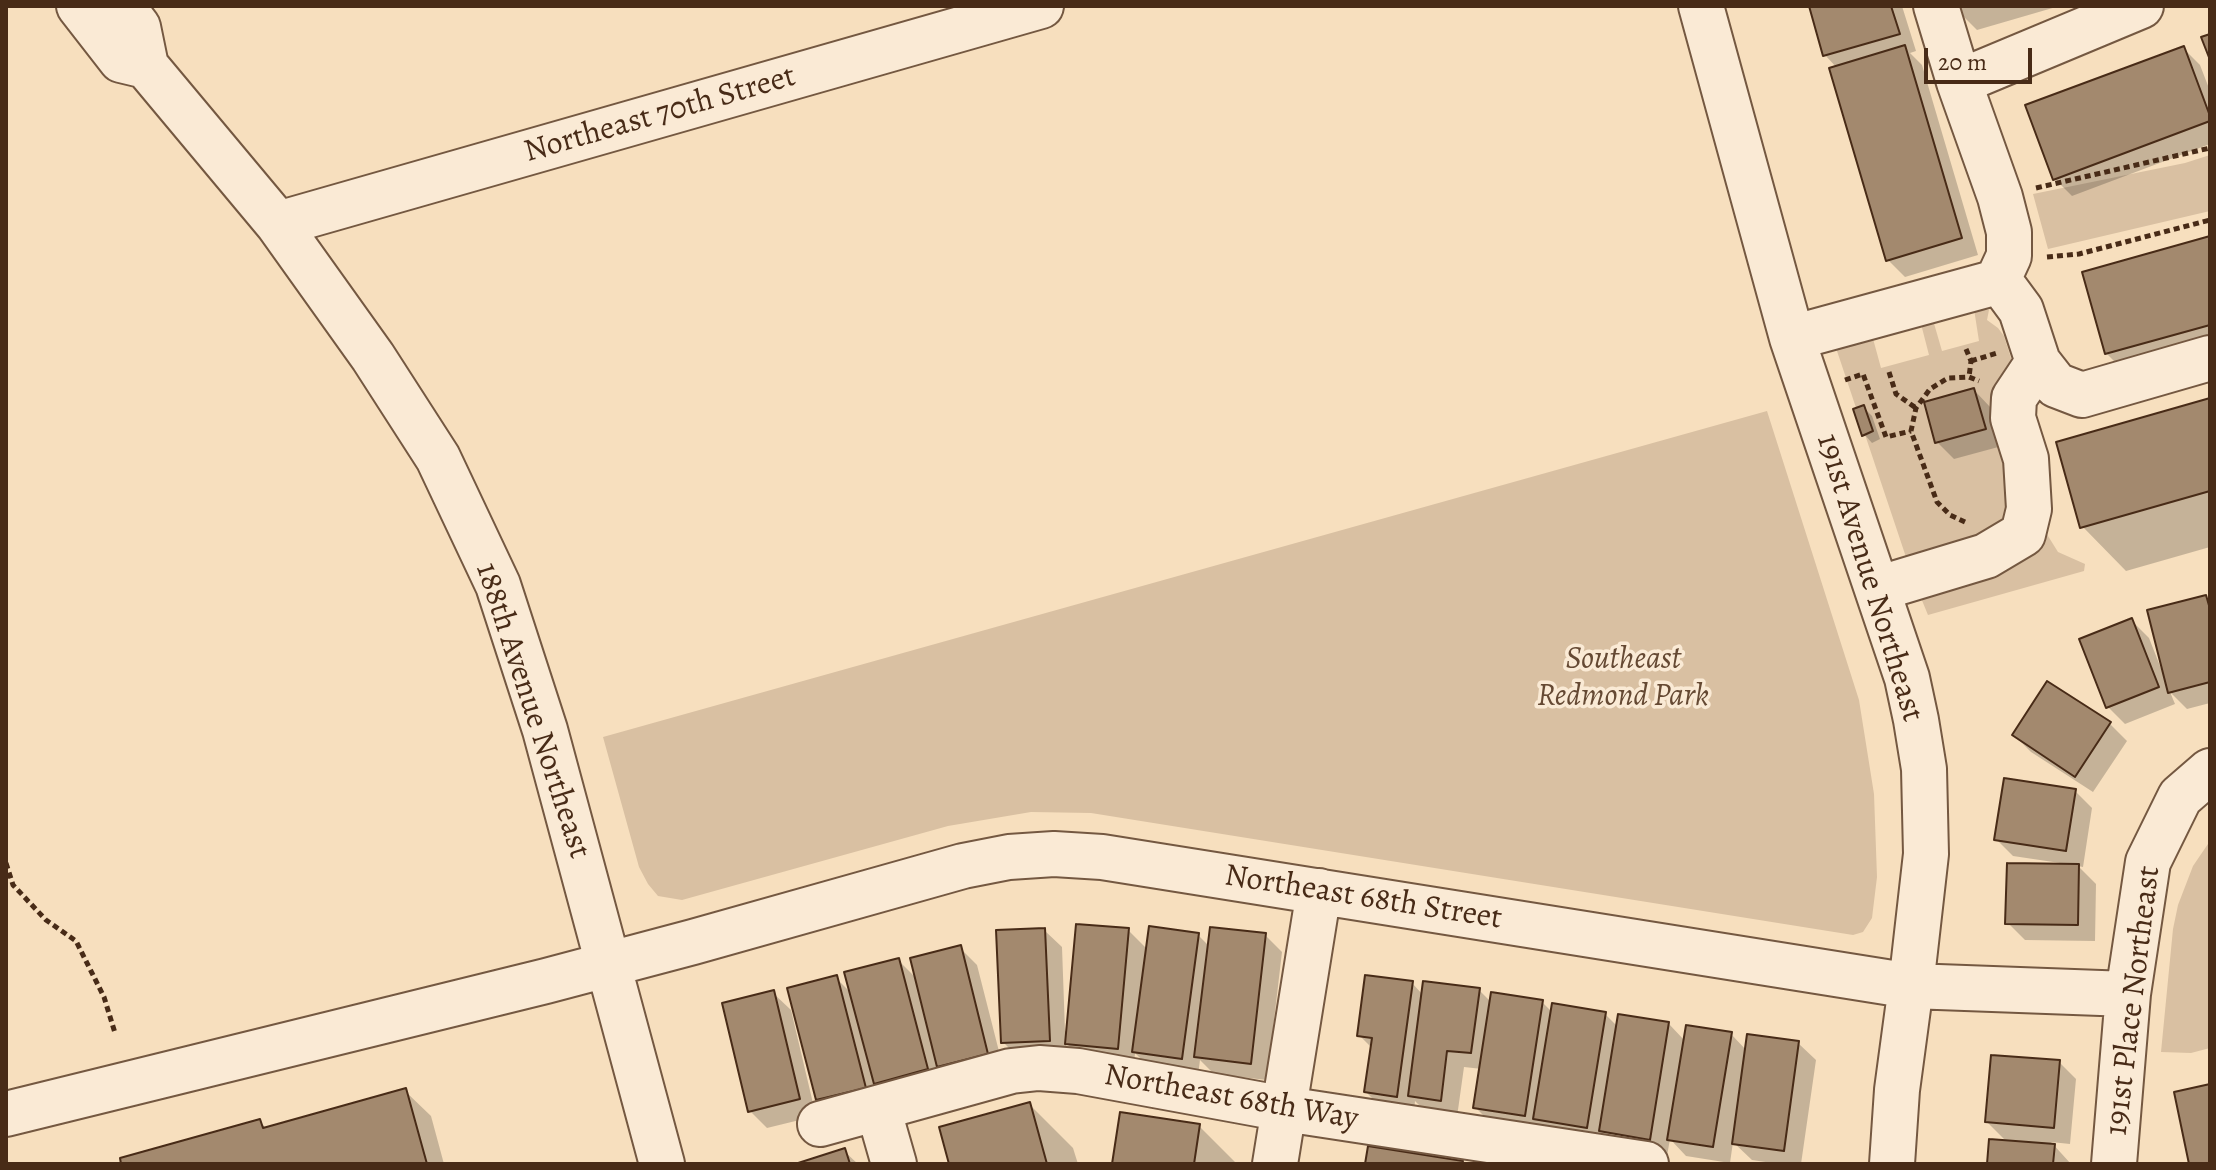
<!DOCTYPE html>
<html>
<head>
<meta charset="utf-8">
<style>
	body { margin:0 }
	#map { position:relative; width:2216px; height:1170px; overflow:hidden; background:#f7dfbe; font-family:Alegreya,serif }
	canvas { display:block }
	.frame { position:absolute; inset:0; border:8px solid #482b17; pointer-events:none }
	.scale { position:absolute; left:1924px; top:48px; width:108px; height:36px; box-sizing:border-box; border:4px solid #482b17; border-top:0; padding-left:10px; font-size:24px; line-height:28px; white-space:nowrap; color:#482b17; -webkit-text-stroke:6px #faead5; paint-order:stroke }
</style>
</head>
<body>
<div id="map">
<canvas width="2216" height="1170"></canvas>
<div class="frame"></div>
<div class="scale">20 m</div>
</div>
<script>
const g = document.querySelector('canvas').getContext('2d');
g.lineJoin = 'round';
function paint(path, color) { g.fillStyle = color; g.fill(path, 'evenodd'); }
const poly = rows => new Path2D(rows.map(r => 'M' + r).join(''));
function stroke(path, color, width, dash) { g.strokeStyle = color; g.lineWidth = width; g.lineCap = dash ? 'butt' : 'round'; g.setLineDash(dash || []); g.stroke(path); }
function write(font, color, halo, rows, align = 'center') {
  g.font = font + ' Alegreya,serif'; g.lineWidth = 7; g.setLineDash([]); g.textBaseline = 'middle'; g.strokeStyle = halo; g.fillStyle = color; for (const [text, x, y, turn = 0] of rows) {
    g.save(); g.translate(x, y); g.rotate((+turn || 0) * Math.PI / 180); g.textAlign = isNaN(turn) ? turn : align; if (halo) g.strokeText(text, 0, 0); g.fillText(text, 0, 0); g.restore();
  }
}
paint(poly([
	[2210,155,2210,211,2048,249,2033,194,2185,163],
	[1974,309,1989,310,1987,320,1998,328,2004,336,2015,371,2039,398,2032,419,2043,528,2058,552,2085,564,2084,571,1928,615,1914,581,1835,345,1872,335,1881,368,1929,355,1921,324,1933,320,1942,351,1979,341],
	[1767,411,1859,700,1874,794,1877,877,1872,918,1863,932,1853,935,1091,813,1031,812,948,826,682,900,658,896,648,884,639,867,603,737],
	[2210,841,2210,1048,2191,1053,2161,1052,2173,929,2178,905,2193,866]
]), '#d9c0a2');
paint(poly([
	[1811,6,1902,6,1916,51,1910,53,1922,65,1978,255,1905,277,1888,260,1837,68,1825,55],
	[1958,6,2055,6,2056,7,1977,30,1960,13],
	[2183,48,2200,65,2210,91,2210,144,2072,196,2055,179],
	[2210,238,2210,346,2124,371,2106,353],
	[1974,390,1991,408,2002,446,1954,459,1937,442],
	[2210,400,2210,547,2126,571,2082,526],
	[1864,408,1872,416,1880,439,1872,443,1864,434],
	[2206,597,2210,601,2210,703,2187,709,2170,692,2175,704,2125,724,2108,707,2132,621,2149,638,2162,671,2164,670],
	[2110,724,2127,741,2093,792,2031,752,2014,735],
	[2075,791,2092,808,2083,867,2078,866,2096,884,2095,941,2025,940,2008,923,2060,866,2060,863,2013,856,1996,839],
	[1044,930,1062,947,1065,1031,1068,1031,1128,930,1148,950,1198,935,1209,946,1265,935,1282,952,1267,1080,1214,1074,1200,1060,1198,1075,1151,1069,1135,1053,1134,1066,1084,1061,1066,1043,1067,1057,1020,1059,1003,1042],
	[960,948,977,965,1004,1071,956,1083,938,1066,944,1086,893,1100,876,1083,882,1105,835,1117,818,1099,836,978,852,994,898,960,917,979],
	[1412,983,1423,995,1479,990,1492,1003,1542,1002,1553,1013,1605,1014,1618,1027,1669,1024,1685,1041,1731,1034,1747,1051,1798,1043,1816,1060,1801,1164,1779,1164,1752,1160,1733,1142,1730,1163,1686,1156,1670,1139,1667,1156,1618,1148,1605,1135,1604,1144,1553,1135,1543,1125,1542,1132,1493,1125,1476,1108,1482,1069,1464,1067,1457,1117,1427,1113,1415,1101,1414,1113,1383,1109,1366,1092,1372,1048,1359,1035],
	[773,993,791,1010,816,1116,767,1128,750,1111],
	[2059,1062,2076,1079,2070,1144,2051,1142,2071,1164,1989,1164,2007,1142,1987,1122],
	[405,1091,431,1116,444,1164,123,1164,260,1122,267,1129],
	[1029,1104,1073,1148,1078,1164,951,1164],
	[1199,1126,1237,1164,1114,1164],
	[844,1151,858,1164,801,1164]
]), '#0003');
const building = poly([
	[1809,6,1891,6,1900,34,1823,56,1809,6],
	[2210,34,2210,60,2201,37,2210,34],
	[1905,45,1962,238,1886,261,1829,68,1905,45],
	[2184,46,2210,116,2210,121,2053,180,2025,105,2184,46],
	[2210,236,2210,325,2105,354,2082,272,2210,236],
	[1974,388,1986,429,1935,443,1924,402,1974,388],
	[2210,398,2210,491,2080,528,2056,442,2210,398],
	[1864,405,1873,431,1862,436,1853,409,1864,405],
	[2206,595,2210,609,2210,682,2168,693,2147,610,2206,595],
	[2132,618,2159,687,2106,708,2079,639,2132,618],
	[2047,681,2111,722,2075,777,2012,735,2047,681],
	[2004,778,2076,789,2066,851,1994,840,2004,778],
	[2007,863,2079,864,2078,925,2005,924,2007,863],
	[1076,924,1129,928,1118,1049,1065,1044,1076,924],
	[1149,926,1199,933,1182,1059,1132,1052,1149,926],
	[1210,927,1266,933,1251,1064,1194,1057,1210,927],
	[1045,928,1050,1041,1001,1043,996,930,1045,928],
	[961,945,988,1054,937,1067,910,958,961,945],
	[899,958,928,1069,874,1084,844,972,899,958],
	[837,975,866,1088,816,1100,787,988,837,975],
	[1365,975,1413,981,1397,1097,1364,1092,1372,1038,1357,1036,1365,975],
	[1423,981,1480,988,1471,1053,1447,1051,1441,1101,1408,1096,1423,981],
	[774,990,800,1099,748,1112,722,1003,774,990],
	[1491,992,1543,1000,1525,1116,1473,1108,1491,992],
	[1552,1003,1606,1012,1587,1128,1533,1119,1552,1003],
	[1618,1014,1669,1022,1650,1140,1599,1131,1618,1014],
	[1686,1025,1732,1032,1713,1147,1667,1140,1686,1025],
	[1747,1034,1799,1041,1784,1151,1732,1144,1747,1034],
	[1991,1055,2060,1060,2054,1128,1985,1122,1991,1055],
	[2210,1084,2210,1164,2189,1164,2174,1092,2210,1084],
	[406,1088,427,1164,121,1164,120,1158,260,1119,263,1128,406,1088],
	[1030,1102,1047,1164,949,1164,939,1127,1030,1102],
	[1120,1112,1200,1124,1194,1164,1112,1164,1120,1112],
	[1989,1139,2055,1144,2053,1164,1987,1164,1989,1139],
	[1368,1146,1463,1161,1462,1164,1365,1164,1368,1146],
	[845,1148,850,1164,795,1164,845,1148]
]);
paint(building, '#a3896e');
stroke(building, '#482b17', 2);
const minor = poly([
	[79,6,121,60,146,66],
	[122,6,138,27,146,66,278,224,373,357,438,458,498,585,545,730,662,1164],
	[1701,6,1792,338,1907,678,1916,720,1924,769,1926,854,1911,986,1897,1090,1892,1164],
	[1936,6,1959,82],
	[2141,6,1959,82,2000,197,2009,232,2009,256,1997,282,2007,291,2021,310,2038,362,2056,385,2082,395,2210,358],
	[278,224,1041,6],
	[1792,338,1997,282],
	[1877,589,1986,556,2023,534,2029,509,2026,459,2013,418,2014,398,2038,362],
	[878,1108,894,1164],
	[6,1114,546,981,693,942,963,866,1009,857,1054,854,1102,857,1911,986,2128,994],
	[820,1124,1011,1071,1039,1068,1078,1071,1285,1109,1646,1164],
	[1275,1164,1319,891],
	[2114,1164,2128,994,2148,862,2180,797,2210,771]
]);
stroke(minor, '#745841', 48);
stroke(poly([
	[2036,188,2210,148],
	[2047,257,2079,254,2210,220],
	[1966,349,1971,361,1969,377],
	[1971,361,1997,353],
	[1889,372,1896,394,1916,408],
	[1845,380,1863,374,1886,437,1911,431],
	[1965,522,1950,515,1937,502,1911,431,1916,408,1930,389,1948,378,1969,377,1979,381],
	[6,863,13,885,46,920,76,941,104,997,115,1033]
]), '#482b17', 5, [6, 4]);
stroke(minor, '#faead5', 44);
write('32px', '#482b17', '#faead5', [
	["Northeast 70th Street",660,115,-16],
	["191st Avenue Northeast",1869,578,73],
	["188th Avenue Northeast",532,711,72],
	["Northeast 68th Street",1363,898,9],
	["191st Place Northeast",2134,1001,-83],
	["Northeast 68th Way",1231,1098,10]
]);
write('italic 32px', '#654933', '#faead5', [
	["Southeast",1623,660],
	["Redmond Park",1623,697]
]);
</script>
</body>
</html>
